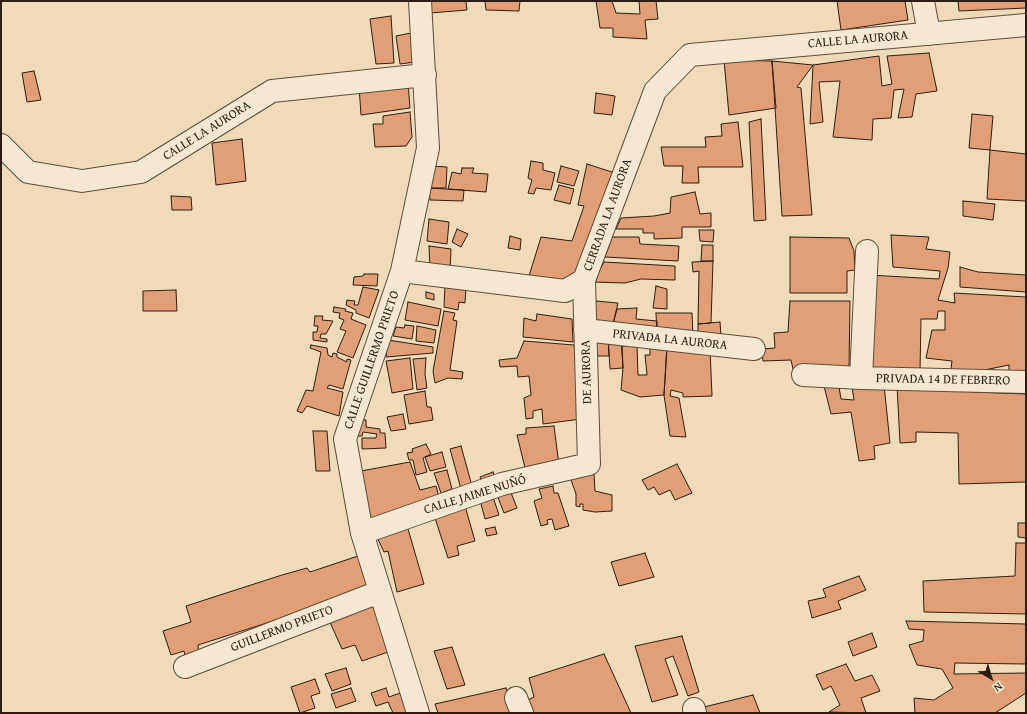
<!DOCTYPE html>
<html>
<head>
<meta charset="utf-8">
<style>
	body { margin:0 }
	#map { position:relative; width:1027px; height:714px; overflow:hidden; background:#efdbb8; font-family:"Gentium Book Plus",serif }
	canvas { display:block }
	.frame { position:absolute; inset:0; border:2px solid #2d1e11; pointer-events:none }
	.north { position:absolute; left:971px; top:658px; width:40px; height:40px; -webkit-text-stroke:3px #f5e8d1; paint-order:stroke; rotate:142deg; font-size:11px; font-weight:700; line-height:16px; text-align:center; color:#2d1e11 }
	.north::after { content:''; display:block; margin:auto; width:14px; height:18px; background:#2d1e11; clip-path:polygon(50% 0,100% 100%,50% 72%,0 100%) }
</style>
</head>
<body>
<div id="map">
<canvas width="1027" height="714"></canvas>
<div class="frame"></div>
<div class="north">N</div>
</div>
<script>
const g = document.querySelector('canvas').getContext('2d');
g.lineJoin = 'round';
function paint(path, color) { g.fillStyle = color; g.fill(path, 'evenodd'); }
const poly = rows => new Path2D(rows.map(r => 'M' + r).join(''));
function stroke(path, color, width, dash) { g.strokeStyle = color; g.lineWidth = width; g.lineCap = dash ? 'butt' : 'round'; g.setLineDash(dash || []); g.stroke(path); }
function write(font, color, halo, rows, align = 'center') {
  g.font = font + ' "Gentium Book Plus",serif'; g.lineWidth = 3; g.setLineDash([]); g.textBaseline = 'middle'; g.strokeStyle = halo; g.fillStyle = color; for (const [text, x, y, turn = 0] of rows) {
    g.save(); g.translate(x, y); g.rotate((+turn || 0) * Math.PI / 180); g.textAlign = isNaN(turn) ? turn : align; if (halo) g.strokeText(text, 0, 0); g.fillText(text, 0, 0); g.restore();
  }
}
const building = poly([
	[428,1,466,1,467,10,430,13,428,1],
	[485,1,520,1,519,11,486,10,485,1],
	[596,1,612,1,616,13,640,14,639,1,656,1,658,19,645,20,647,39,613,37,613,28,600,28,596,1],
	[837,1,905,1,908,20,841,30,837,1],
	[958,1,1026,1,1026,8,959,11,958,1],
	[391,16,394,63,376,64,370,19,391,16],
	[411,33,415,62,400,64,396,36,411,33],
	[929,53,937,91,916,94,912,117,898,118,904,89,894,90,891,118,873,119,872,140,833,137,840,81,819,82,823,122,810,124,813,65,879,56,882,86,892,84,887,56,929,53],
	[724,60,772,61,776,108,729,115,724,60],
	[772,61,813,65,797,87,801,88,812,215,782,216,772,61],
	[34,71,41,100,27,102,22,73,34,71],
	[408,82,410,108,361,115,359,86,408,82],
	[596,93,615,96,612,115,594,113,596,93],
	[410,112,412,137,406,146,375,147,373,124,383,124,383,116,410,112],
	[972,114,993,116,990,150,969,148,972,114],
	[761,119,766,220,754,221,749,122,761,119],
	[738,122,743,167,698,167,699,183,682,183,683,166,664,166,661,147,706,147,705,137,722,136,721,124,738,122],
	[242,139,246,181,216,185,212,143,242,139],
	[990,150,1026,154,1026,201,987,199,990,150],
	[531,161,543,163,543,170,555,173,551,190,536,188,534,194,528,193,532,180,528,178,531,161],
	[587,164,615,173,580,271,563,281,529,276,541,237,572,241,584,206,578,205,587,164],
	[430,166,447,167,446,188,429,188,430,166],
	[561,166,579,171,574,186,557,182,561,166],
	[462,168,474,168,472,173,488,174,486,192,448,189,452,172,461,174,462,168],
	[559,185,574,189,570,204,554,200,559,185],
	[429,188,464,190,463,201,430,200,429,188],
	[695,192,700,214,711,213,711,227,682,227,682,238,654,239,654,233,643,233,643,229,616,229,621,218,654,216,670,213,671,197,695,192],
	[171,196,191,197,192,210,172,210,171,196],
	[963,201,995,204,993,220,963,216,963,201],
	[429,219,449,222,447,244,427,241,429,219],
	[457,229,468,234,461,247,452,242,457,229],
	[699,230,714,230,713,242,700,241,699,230],
	[891,235,929,237,926,249,950,252,948,268,938,300,955,303,954,293,1026,297,1026,377,1009,377,1009,365,950,377,952,361,926,358,932,330,945,330,945,311,938,311,937,319,921,319,920,372,868,370,869,275,939,279,940,271,893,267,891,235],
	[510,236,521,239,520,250,508,248,510,236],
	[612,237,639,237,640,244,679,246,678,261,605,257,612,237],
	[790,237,849,238,854,251,855,270,847,271,847,293,790,293,790,237],
	[702,245,713,245,713,261,701,261,702,245],
	[429,246,451,249,450,271,430,268,429,246],
	[713,261,711,323,698,324,699,271,693,272,692,262,713,261],
	[604,262,675,266,675,280,641,279,625,283,593,282,604,262],
	[960,267,978,272,1026,275,1026,292,960,287,960,267],
	[364,274,378,274,377,286,353,285,354,277,363,276,364,274],
	[445,285,466,288,465,303,459,302,458,310,444,307,445,285],
	[656,286,667,289,667,309,653,308,656,286],
	[363,287,379,290,369,318,356,313,356,310,346,305,347,300,355,301,354,305,358,305,363,287],
	[176,290,177,311,143,311,143,291,176,290],
	[426,292,434,294,434,300,426,298,426,292],
	[596,301,618,303,612,328,592,326,596,301],
	[790,301,850,301,849,369,793,369,791,360,763,361,762,349,775,348,774,333,788,332,790,301],
	[408,302,441,309,438,326,405,320,408,302],
	[334,307,346,309,345,311,353,313,351,319,366,325,353,358,337,352,346,331,340,329,344,320,339,318,340,313,333,312,334,307],
	[637,308,636,319,657,321,657,335,612,328,617,309,637,308],
	[444,311,455,313,453,320,457,321,450,370,463,372,462,379,448,378,435,383,433,371,444,311],
	[656,313,692,313,693,338,657,335,656,313],
	[537,314,572,319,573,342,523,337,524,318,536,321,537,314],
	[315,316,323,316,322,320,333,321,326,334,321,334,320,338,327,339,327,342,313,340,313,332,317,332,318,326,314,326,315,316],
	[720,322,721,336,698,337,698,324,720,322],
	[405,325,414,326,412,339,393,336,396,327,404,328,405,325],
	[417,326,436,330,434,343,416,341,417,326],
	[594,336,608,337,609,356,594,356,594,336],
	[608,337,621,337,623,368,610,369,608,337],
	[388,340,433,347,433,353,386,357,388,340],
	[524,341,574,345,581,419,543,424,542,409,533,411,533,418,526,419,524,398,531,395,529,376,518,377,517,366,500,367,499,360,517,358,524,341],
	[311,345,327,348,328,355,332,357,333,353,337,354,337,357,347,362,347,359,351,360,343,389,329,385,327,388,343,392,339,416,307,406,302,413,297,411,306,390,313,391,321,352,310,348,311,345],
	[637,345,638,375,647,375,645,355,650,355,650,346,667,346,664,395,640,397,621,390,623,368,622,346,637,345],
	[667,346,710,349,712,396,683,397,683,393,671,390,670,396,679,398,686,437,670,436,664,395,667,346],
	[410,358,413,389,392,393,386,361,410,358],
	[426,358,425,374,427,388,417,390,413,359,426,358],
	[884,385,890,443,874,446,875,459,859,461,851,412,831,414,824,386,839,387,841,399,854,400,852,387,884,385],
	[897,385,974,392,1026,394,1026,482,959,484,958,433,916,432,916,442,900,443,897,385],
	[425,391,427,407,431,407,433,420,409,424,404,395,425,391],
	[403,414,406,429,391,431,387,417,403,414],
	[359,419,366,420,366,427,380,429,380,433,385,433,386,448,362,449,362,438,376,438,377,434,363,432,362,436,357,436,359,419],
	[554,426,559,465,526,472,517,435,526,434,526,428,554,426],
	[313,431,327,431,330,471,316,471,313,431],
	[426,444,431,454,423,458,427,472,416,475,413,460,409,460,407,453,413,452,412,449,426,444],
	[461,446,472,486,461,489,450,449,461,446],
	[442,452,446,467,430,471,425,457,442,452],
	[410,462,420,490,436,486,440,501,369,522,361,471,410,462],
	[677,464,692,493,675,500,670,490,659,495,654,487,648,490,642,480,677,464],
	[447,470,452,489,441,493,434,473,447,470],
	[493,472,496,482,484,487,480,477,493,472],
	[594,474,595,491,612,495,612,511,595,512,583,510,583,504,580,504,580,507,576,506,576,494,570,477,594,474],
	[553,486,554,493,558,493,569,526,555,530,552,519,547,520,548,524,541,526,534,501,542,498,539,489,553,486],
	[510,490,517,508,504,513,497,495,510,490],
	[493,497,499,515,485,519,480,500,493,497],
	[465,506,475,541,457,546,459,555,448,558,434,515,465,506],
	[406,522,424,584,397,592,388,551,384,552,374,531,406,522],
	[1018,523,1026,523,1026,538,1018,537,1018,523],
	[495,527,497,534,487,536,485,529,495,527],
	[1016,543,1026,543,1026,614,924,612,923,581,1015,576,1016,543],
	[645,553,654,577,619,586,611,562,645,553],
	[361,555,373,589,198,645,199,655,186,659,184,651,171,655,163,631,191,622,186,606,282,575,307,568,310,572,361,555],
	[859,576,866,590,838,601,841,609,812,618,808,601,826,597,823,589,859,576],
	[372,602,394,650,362,661,355,645,342,649,329,620,372,602],
	[906,621,1026,624,1026,664,955,663,954,674,1026,673,1026,693,995,713,915,713,914,698,934,700,953,688,942,669,917,665,909,645,923,641,924,630,909,629,906,621],
	[872,633,877,647,853,656,848,642,872,633],
	[682,636,699,692,688,696,673,656,665,659,678,695,652,702,635,646,682,636],
	[452,647,465,685,447,689,434,651,452,647],
	[604,654,631,713,528,713,524,702,534,697,529,678,604,654],
	[846,664,855,681,872,675,880,691,861,698,866,713,829,712,840,705,831,686,823,690,816,675,846,664],
	[346,668,351,684,332,691,325,674,346,668],
	[315,679,320,693,311,696,315,708,300,713,291,687,315,679],
	[351,688,356,701,336,708,331,694,351,688],
	[386,688,389,697,400,693,408,713,393,713,388,702,376,706,371,693,386,688],
	[506,688,516,713,438,713,435,704,506,688],
	[753,695,760,713,706,713,704,707,753,695]
]);
paint(building, '#e19f78');
stroke(building, '#2d1e11', 1);
const minor = poly([
	[923,1,929,34],
	[1,145,28,172,82,181,141,172,272,91,425,75],
	[402,271,565,291,584,280,655,91,690,55,1026,25],
	[585,330,754,349],
	[803,375,861,378,1026,382],
	[861,378,867,251],
	[362,533,502,484,589,464,584,280],
	[185,667,379,592],
	[516,698,522,713],
	[694,709,695,713],
	[418,713,362,533,345,439,402,271,428,148,420,1]
]);
stroke(minor, '#5e4d3b', 24);
stroke(minor, '#f5e8d1', 22);
write('13px', '#2d1e11', '#f5e8d1', [
	["CALLE LA AURORA",858,40,-5],
	["CALLE LA AURORA",207,131,-32],
	["CERRADA LA AURORA",608,215,-70],
	["PRIVADA LA AURORA",670,340,6],
	["CALLE GUILLERMO PRIETO",372,360,-71],
	["DE AURORA",587,372,-92],
	["PRIVADA 14 DE FEBRERO",943,380,1],
	["CALLE JAIME NUÑÓ",475,495,-17],
	["GUILLERMO PRIETO",282,629,-21]
]);
</script>
</body>
</html>
